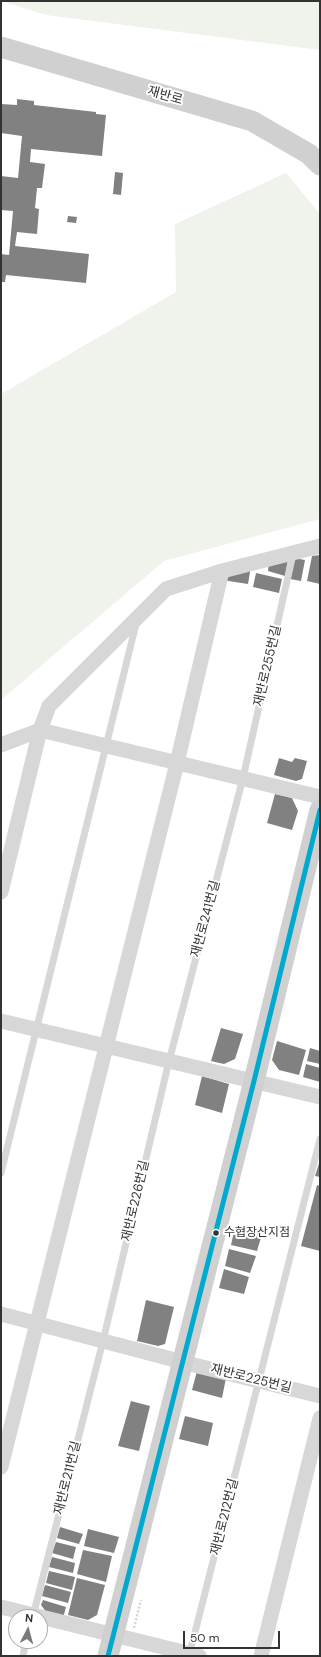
<!DOCTYPE html>
<html>
<head>
<meta charset="utf-8">
<style>
	body { margin:0 }
	#map { position:relative; width:321px; height:1657px; overflow:hidden; background:#fff; font-family:"DM Sans",sans-serif }
	canvas { display:block }
	.frame { position:absolute; inset:0; border:2px solid #333; pointer-events:none }
	.north { position:absolute; left:8px; top:1609px; width:40px; height:40px; box-sizing:border-box; background:#fff; border:1px solid #adadad; border-radius:50%; rotate:6deg; font-size:11px; font-weight:700; line-height:16px; text-align:center; color:#333 }
	.north::after { content:''; display:block; margin:auto; width:14px; height:18px; background:#7a7a7a; clip-path:polygon(50% 0,100% 100%,50% 72%,0 100%) }
	.scale { position:absolute; left:183px; top:1631px; width:97px; height:18px; box-sizing:border-box; border:2px solid #333; border-top:0; padding-left:5px; font-size:12px; line-height:14px; white-space:nowrap; color:#333; -webkit-text-stroke:3px #fff; paint-order:stroke }
</style>
</head>
<body>
<div id="map">
<canvas width="321" height="1657"></canvas>
<div class="frame"></div>
<div class="north">N</div>
<div class="scale">50 m</div>
</div>
<script>
const g = document.querySelector('canvas').getContext('2d');
g.lineJoin = 'round';
function paint(path, color) { g.fillStyle = color; g.fill(path, 'evenodd'); }
const poly = rows => new Path2D(rows.map(r => 'M' + r).join(''));
function stroke(path, color, width, dash) { g.strokeStyle = color; g.lineWidth = width; g.lineCap = dash ? 'butt' : 'round'; g.setLineDash(dash || []); g.stroke(path); }
function write(font, color, halo, rows, align = 'center') {
  g.font = font + ' "DM Sans","Noto Sans KR",sans-serif'; g.lineWidth = 4; g.setLineDash([]); g.textBaseline = 'middle'; g.strokeStyle = halo; g.fillStyle = color; for (const [text, x, y, turn = 0] of rows) {
    g.save(); g.translate(x, y); g.rotate((+turn || 0) * Math.PI / 180); g.textAlign = isNaN(turn) ? turn : align; if (halo) g.strokeText(text, 0, 0); g.fillText(text, 0, 0); g.restore();
  }
}
paint(poly([
	[1,1,320,1,320,50,46,15],
	[286,173,320,214,320,519,164,561,1,700,1,394,176,292,175,224]
]), '#eff3ec');
paint(poly([
	[17,99,34,101,34,105,96,112,96,114,106,115,102,156,31,149,30,162,45,164,42,188,37,188,35,208,39,209,37,234,17,232,15,246,89,254,86,283,6,275,5,282,1,282,1,254,9,255,13,211,1,210,1,176,18,178,22,136,1,133,1,104,17,105],
	[115,172,123,173,121,195,113,194],
	[68,216,77,217,76,223,67,222],
	[320,555,320,584,307,581,312,556],
	[294,558,305,560,301,581,290,579],
	[288,560,285,576,268,571,269,561],
	[251,566,248,584,222,580],
	[256,573,282,579,279,593,253,587],
	[279,758,292,762,295,758,307,761,302,779,296,781,274,775],
	[275,794,292,798,298,811,292,830,267,823],
	[221,1028,243,1034,235,1059,224,1064,211,1061],
	[277,1041,306,1050,299,1075,279,1070,272,1060],
	[310,1048,320,1051,320,1064,307,1061],
	[306,1064,320,1068,320,1082,303,1077],
	[202,1076,229,1084,222,1113,195,1105],
	[320,1160,320,1177,315,1176],
	[317,1185,320,1186,320,1251,301,1246],
	[235,1227,262,1234,257,1251,231,1245],
	[229,1249,256,1256,250,1273,225,1266],
	[224,1269,249,1277,244,1294,219,1288],
	[146,1300,174,1307,165,1344,158,1346,137,1341],
	[197,1371,226,1378,222,1398,192,1390],
	[131,1401,150,1406,139,1451,118,1446],
	[185,1416,213,1423,208,1446,179,1439],
	[60,1527,83,1534,79,1544,57,1538],
	[88,1529,119,1537,114,1553,84,1546],
	[56,1542,76,1547,73,1559,52,1553],
	[83,1550,112,1556,106,1582,77,1574],
	[52,1557,75,1563,73,1573,49,1567],
	[49,1571,75,1577,72,1590,46,1583],
	[77,1578,105,1585,97,1615,88,1620,68,1615],
	[45,1585,71,1592,68,1603,42,1596],
	[43,1600,66,1607,63,1618,47,1613,41,1605]
]), '#818181');
stroke(poly([
	[134,1628,141,1600]
]), '#d5d5d5', 2.5, [2, 2]);
stroke(poly([
	[1,1173,136,624],
	[33,1616,103,1341,169,1061,243,778,293,554],
	[23,1656,26,1641],
	[189,1656,320,1139]
]), '#d7d7d7', 7);
stroke(poly([
	[40,730,320,797],
	[1,745,40,730],
	[1,892,40,730,49,706,166,589,222,571,320,546],
	[1,1021,320,1097],
	[1,1314,194,1365,320,1396],
	[1,1467,177,763,222,571],
	[1,1607,199,1656],
	[261,1656,320,1418]
]), '#d7d7d7', 15);
stroke(poly([
	[1,47,252,121,309,154,320,165],
	[108,1656,254,1081,320,810]
]), '#d0d0d0', 21);
stroke(poly([
	[108,1656,254,1081,320,810]
]), '#00a9ce', 5);
for (const [x, y, r, color] of [
	[216,1233,3.5,"#333"]
]) { const dot = new Path2D(); dot.arc(x, y, r, 0, 2 * Math.PI); g.fillStyle = color; g.fill(dot); stroke(dot, '#fff', 1.5); }
write('12px', '#333', '#fff', [
	["수협장산지점",224,1233]
], 'left');
write('13px', '#333', '#fff', [
	["재반로",165,96,16],
	["재반로255번길",268,666,-77],
	["재반로241번길",206,919,-75],
	["재반로226번길",136,1201,-77],
	["재반로225번길",251,1379,14],
	["재반로211번길",68,1478,-76],
	["재반로212번길",225,1517,-76]
]);
</script>
</body>
</html>
